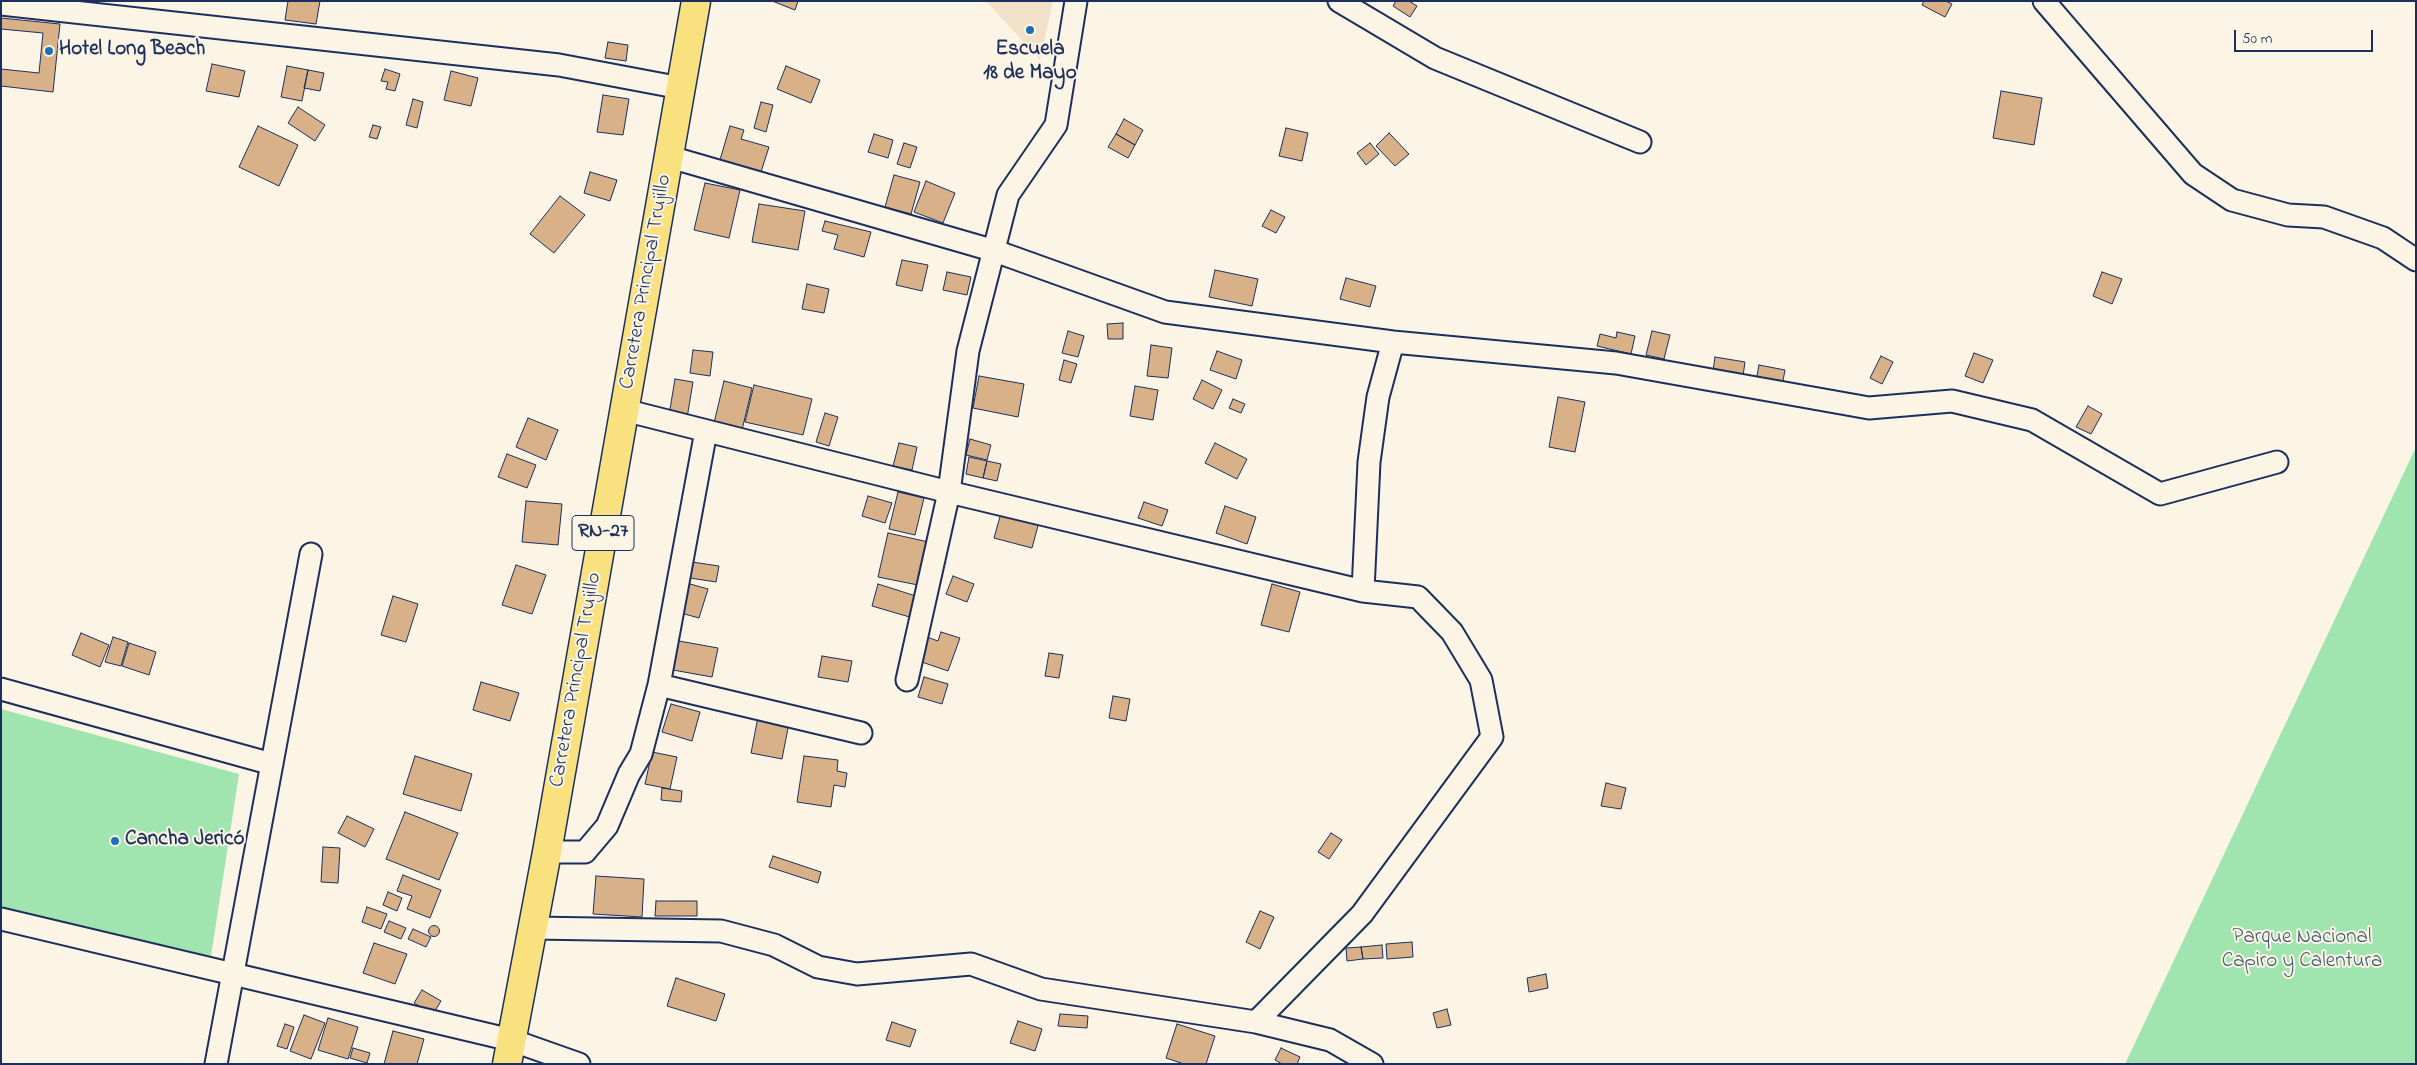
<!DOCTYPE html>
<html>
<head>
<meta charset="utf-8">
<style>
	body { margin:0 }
	#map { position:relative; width:2417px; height:1065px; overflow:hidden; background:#fcf5e5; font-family:"Indie Flower",sans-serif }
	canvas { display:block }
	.frame { position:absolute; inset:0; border:2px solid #1b2f5e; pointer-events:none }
	.scale { position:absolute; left:2234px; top:30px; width:139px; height:22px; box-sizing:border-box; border:2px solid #1b2f5e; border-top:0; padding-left:6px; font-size:15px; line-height:18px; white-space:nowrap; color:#1b2f5e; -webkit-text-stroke:4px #fcf5e5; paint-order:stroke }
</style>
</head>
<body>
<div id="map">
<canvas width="2417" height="1065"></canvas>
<div class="frame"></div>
<div class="scale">50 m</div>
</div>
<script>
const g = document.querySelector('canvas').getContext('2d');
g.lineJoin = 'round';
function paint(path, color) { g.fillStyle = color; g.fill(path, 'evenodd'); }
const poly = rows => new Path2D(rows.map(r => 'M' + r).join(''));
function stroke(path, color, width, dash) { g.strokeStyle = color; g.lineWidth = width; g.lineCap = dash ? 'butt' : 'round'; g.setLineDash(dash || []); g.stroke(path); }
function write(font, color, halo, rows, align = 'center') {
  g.font = font + ' "Indie Flower",sans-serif'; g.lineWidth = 4; g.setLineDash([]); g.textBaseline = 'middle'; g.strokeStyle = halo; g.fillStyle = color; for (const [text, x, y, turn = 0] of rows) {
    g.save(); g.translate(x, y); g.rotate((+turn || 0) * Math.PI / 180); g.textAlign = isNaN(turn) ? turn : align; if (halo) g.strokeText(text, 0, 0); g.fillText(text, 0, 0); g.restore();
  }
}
paint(poly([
	[986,1,1053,1,1040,60]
]), '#f1e1c9');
paint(poly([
	[2416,447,2416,1064,2125,1064],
	[1,709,239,774,211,956,1,907]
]), '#a0e5b0');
const building = poly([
	[288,1,320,1,316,24,285,20,288,1],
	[772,1,798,1,795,10,772,1],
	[1396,1,1409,1,1417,6,1410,17,1393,6,1396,1],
	[1924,1,1946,1,1952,4,1945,17,1922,5,1924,1],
	[1,18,60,24,53,92,1,86,1,69,39,73,43,33,1,29,1,18],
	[608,42,628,45,626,61,605,58,608,42],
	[212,64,245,71,239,97,206,91,212,64],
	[287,66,308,70,302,101,281,97,287,66],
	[786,66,820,80,811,103,777,89,786,66],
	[385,69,400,74,395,91,386,89,388,82,381,81,385,69],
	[308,70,324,73,320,91,304,88,308,70],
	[451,71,478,78,471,106,444,100,451,71],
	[2001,91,2042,98,2034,145,1993,138,2001,91],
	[603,95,629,99,623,135,597,132,603,95],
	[413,99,423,102,417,128,406,125,413,99],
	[761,102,773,105,766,132,754,128,761,102],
	[298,107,325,125,315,141,288,123,298,107],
	[1124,119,1143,130,1135,145,1116,134,1124,119],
	[373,125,381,127,377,139,369,137,373,125],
	[258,126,298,145,279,186,239,167,258,126],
	[730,126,744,130,741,139,769,147,760,175,719,163,730,126],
	[1286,128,1308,133,1302,161,1279,156,1286,128],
	[1389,133,1409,154,1395,166,1376,146,1389,133],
	[874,134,893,140,888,158,868,152,874,134],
	[1116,134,1135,145,1128,158,1108,147,1116,134],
	[904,143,917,147,910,168,897,164,904,143],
	[1370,143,1379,154,1366,165,1357,153,1370,143],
	[590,172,617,180,610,201,584,193,590,172],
	[894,175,920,182,911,214,885,207,894,175],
	[926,181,955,193,943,223,914,212,926,181],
	[705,183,740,190,729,238,694,230,705,183],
	[560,196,585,215,554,253,530,234,560,196],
	[759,204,805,211,798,250,752,242,759,204],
	[1271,210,1285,217,1276,233,1262,226,1271,210],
	[825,221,871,232,864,257,834,249,838,235,822,231,825,221],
	[902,260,928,265,922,291,896,285,902,260],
	[1215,270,1258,279,1252,306,1209,297,1215,270],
	[947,272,971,277,967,295,943,290,947,272],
	[2102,272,2122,279,2112,304,2093,296,2102,272],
	[1346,278,1376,286,1370,307,1340,299,1346,278],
	[807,284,829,289,824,313,802,309,807,284],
	[1123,323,1123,339,1108,339,1107,324,1123,323],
	[1068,331,1084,336,1078,357,1062,353,1068,331],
	[1652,331,1670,335,1664,359,1646,355,1652,331],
	[1617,332,1635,336,1631,354,1597,346,1600,334,1616,338,1617,332],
	[1151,345,1172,348,1168,378,1147,376,1151,345],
	[693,350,713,352,710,376,690,373,693,350],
	[1217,351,1242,360,1236,379,1210,370,1217,351],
	[1974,353,1993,360,1983,383,1965,376,1974,353],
	[1881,356,1893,362,1882,384,1870,378,1881,356],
	[1715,357,1745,362,1743,376,1713,371,1715,357],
	[1064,360,1077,364,1071,383,1059,380,1064,360],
	[1759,365,1785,370,1782,386,1756,381,1759,365],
	[979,376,1024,384,1018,417,973,408,979,376],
	[675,379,693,382,687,418,669,415,675,379],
	[1202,380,1222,390,1213,409,1193,399,1202,380],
	[724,381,752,388,742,430,714,423,724,381],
	[754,385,812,399,803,435,745,422,754,385],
	[1135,386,1158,390,1153,420,1130,416,1135,386],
	[1558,397,1585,402,1575,452,1549,447,1558,397],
	[1233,399,1245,404,1241,413,1229,408,1233,399],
	[2088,406,2102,414,2091,434,2076,427,2088,406],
	[825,413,838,417,829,446,816,442,825,413],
	[528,418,558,430,546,460,516,447,528,418],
	[970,439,991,445,987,460,966,455,970,439],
	[899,443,917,447,912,470,893,466,899,443],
	[1215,443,1247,459,1237,479,1205,463,1215,443],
	[507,454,536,465,527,488,498,477,507,454],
	[969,457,987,461,983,478,966,474,969,457],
	[987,461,1001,464,997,481,983,478,987,461],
	[898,492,924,498,915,535,889,529,898,492],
	[868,496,892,503,885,523,862,516,868,496],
	[526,501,562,504,558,545,522,542,526,501],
	[1144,502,1168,510,1162,526,1138,518,1144,502],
	[1225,506,1256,517,1247,544,1216,533,1225,506],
	[1001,513,1039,522,1032,548,994,538,1001,513],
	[888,533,933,543,923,586,878,577,888,533],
	[692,562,719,566,716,582,690,578,692,562],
	[516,565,546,575,532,614,502,605,516,565],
	[953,576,974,584,967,602,946,594,953,576],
	[690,584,708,589,699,618,681,613,690,584],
	[878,584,919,597,913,618,872,606,878,584],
	[1272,584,1300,592,1289,632,1261,625,1272,584],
	[393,596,418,604,406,642,381,635,393,596],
	[941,632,960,638,948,671,916,660,924,636,938,641,941,632],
	[81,633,109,645,100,667,72,655,81,633],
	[113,637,128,642,121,666,105,662,113,637],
	[679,641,718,648,712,677,673,670,679,641],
	[129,643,156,652,149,675,122,666,129,643],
	[1049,653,1063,655,1059,678,1045,676,1049,653],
	[822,656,852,661,848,682,818,677,822,656],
	[924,677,948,684,942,704,918,697,924,677],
	[481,682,519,693,510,721,473,710,481,682],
	[1113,696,1130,699,1126,721,1109,718,1113,696],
	[671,704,700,712,692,741,662,732,671,704],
	[758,717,789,723,782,759,751,753,758,717],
	[652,752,677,757,670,789,645,784,652,752],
	[415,756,472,774,461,811,403,794,415,756],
	[804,756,838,760,837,771,847,773,845,787,834,785,831,807,797,802,804,756],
	[1606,783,1626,788,1621,809,1601,806,1606,783],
	[662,788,682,791,681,802,661,800,662,788],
	[405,812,458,833,439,880,386,859,405,812],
	[347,816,374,829,365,847,338,833,347,816],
	[1331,833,1342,840,1329,859,1318,852,1331,833],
	[323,847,340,848,338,883,321,882,323,847],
	[773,856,821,872,818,883,769,867,773,856],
	[403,875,441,890,430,918,407,909,412,896,397,891,403,875],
	[596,876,644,879,642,917,593,914,596,876],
	[388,892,402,898,397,911,383,905,388,892],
	[656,901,697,901,697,916,655,916,656,901],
	[367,907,387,914,381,929,362,922,367,907],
	[1260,911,1274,917,1260,949,1246,942,1260,911],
	[389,921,406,928,401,939,384,932,389,921],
	'428.5 931a5.5 5.5 0 1 1 11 0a5.5 5.5 0 1 1-11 0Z',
	[413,929,431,937,426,947,408,939,413,929],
	[1412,942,1413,957,1387,959,1386,944,1412,942],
	[374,943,407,954,395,984,363,973,374,943],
	[1382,945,1383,958,1363,959,1361,947,1382,945],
	[1361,947,1363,959,1347,961,1346,948,1361,947],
	[1546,974,1548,988,1529,992,1527,978,1546,974],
	[676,978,725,994,716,1021,667,1006,676,978],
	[422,990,441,1001,433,1014,414,1003,422,990],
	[1447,1009,1451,1025,1437,1028,1433,1013,1447,1009],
	[1060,1014,1088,1016,1087,1028,1058,1026,1060,1014],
	[304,1015,325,1023,311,1059,290,1051,304,1015],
	[328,1018,358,1027,348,1059,318,1050,328,1018],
	[1018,1021,1042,1029,1035,1051,1010,1043,1018,1021],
	[892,1022,916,1030,910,1047,886,1040,892,1022],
	[285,1024,294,1027,287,1049,277,1046,285,1024],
	[1177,1024,1215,1036,1206,1064,1184,1064,1166,1058,1177,1024],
	[393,1031,424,1039,417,1064,384,1064,393,1031],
	[353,1048,370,1053,367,1063,350,1058,353,1048],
	[1281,1048,1300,1057,1297,1064,1282,1064,1275,1060,1281,1048]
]);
paint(building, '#d8b189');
stroke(building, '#1b2f5e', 1);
const minor = poly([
	[1339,1,1435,58,1640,142],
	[2044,1,2193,174,2232,200,2288,215,2324,217,2383,238,2416,260],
	[1,4,559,65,681,88],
	[670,157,995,251,1165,312,1393,342,1616,363,1869,408,1952,401,2032,420,2160,494,2277,462],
	[624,410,949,492,1363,591,1418,597,1452,632,1481,680,1492,737,1362,914,1256,1022],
	[1363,591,1369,462,1378,397,1393,342],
	[907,680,949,492,968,351,1008,195,1056,125,1076,1],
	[659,685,706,431],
	[1,689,272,764],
	[547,852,585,852,607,826,629,774,641,754,659,685,861,733],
	[1,919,511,1040,579,1064],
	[533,928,721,931,774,945,818,967,857,974,971,964,1041,989,1256,1022,1330,1040,1372,1064],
	[216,1064,311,554]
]);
const primary = poly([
	[507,1064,547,852,696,1]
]);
stroke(minor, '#1b2f5e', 25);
stroke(primary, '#1b2f5e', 31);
stroke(minor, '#fcf5e5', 21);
stroke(primary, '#fae180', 28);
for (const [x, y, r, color] of [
	[1030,30,5,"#1f6fb2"],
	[49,51,5,"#1f6fb2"],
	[115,841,5,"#1f6fb2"]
]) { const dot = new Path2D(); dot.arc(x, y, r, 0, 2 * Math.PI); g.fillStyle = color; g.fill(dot); stroke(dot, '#fcf5e5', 2); }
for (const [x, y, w] of [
	[603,533,62]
]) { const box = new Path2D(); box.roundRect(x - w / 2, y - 17.5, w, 35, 4); g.fillStyle = '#fcf5e5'; g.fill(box); stroke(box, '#1b2f5e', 1); }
write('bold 20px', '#1b2f5e', null, [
	["RN-27",603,533]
]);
write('bold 21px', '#1b2f5e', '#fcf5e5', [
	["Hotel Long Beach",59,51],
	["Escuela",1030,51,"center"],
	["18 de Mayo",1030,75,"center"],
	["Cancha Jericó",125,841]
], 'left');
write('21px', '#1b2f5e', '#fcf5e5', [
	["Carretera Principal Trujillo",647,282,-80],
	["Carretera Principal Trujillo",577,680,-80]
]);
write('21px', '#3c5c72', '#fcf5e5', [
	["Parque Nacional",2302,939],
	["Capiro y Calentura",2302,963]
]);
</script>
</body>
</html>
